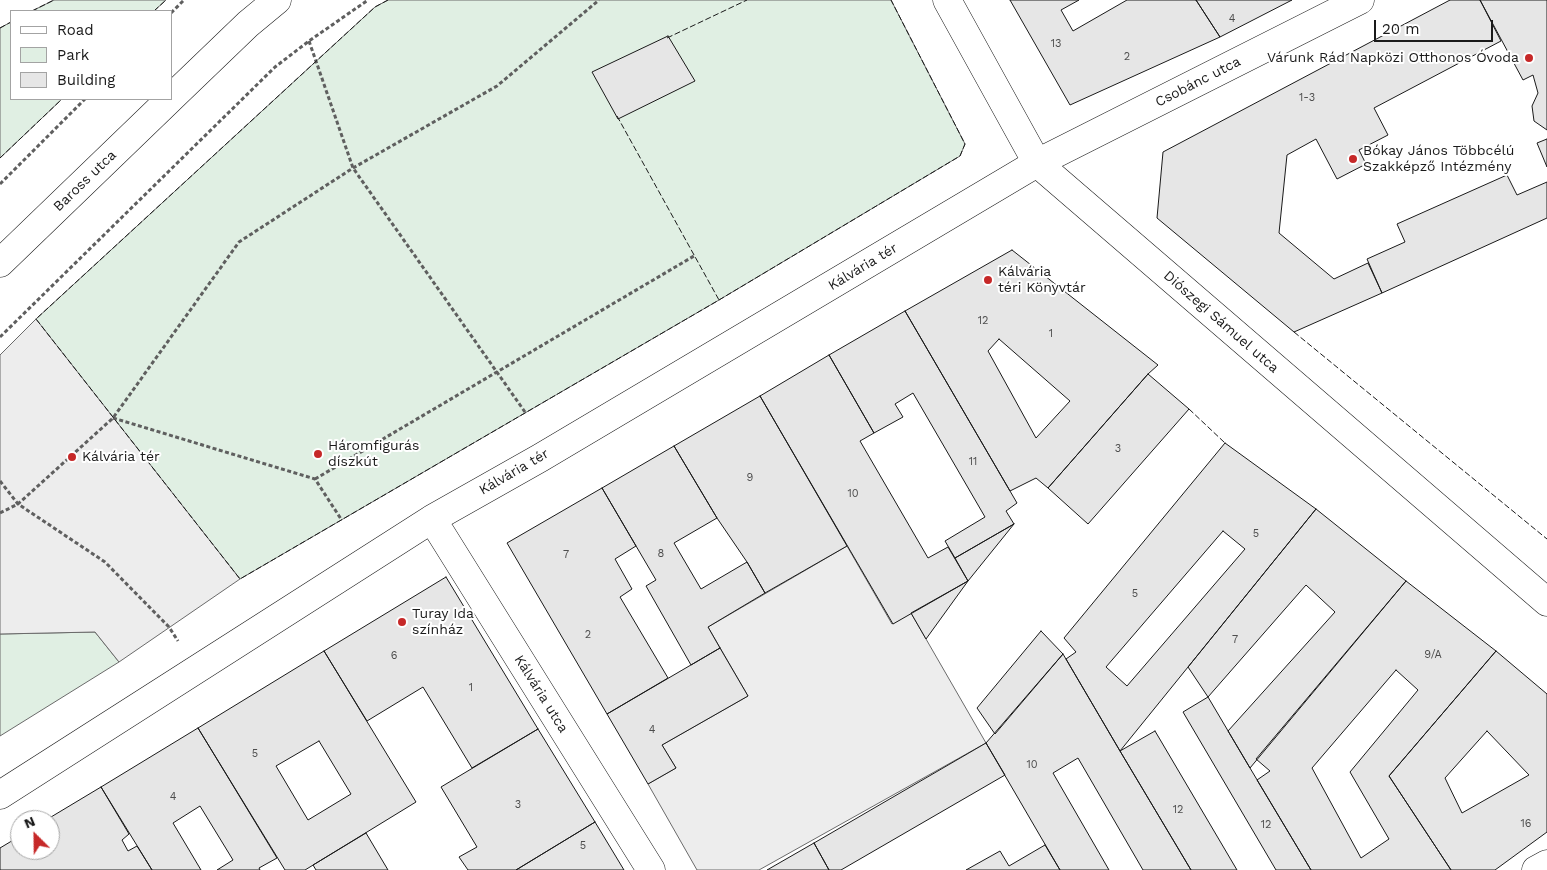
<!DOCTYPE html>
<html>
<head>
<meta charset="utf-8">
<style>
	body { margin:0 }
	#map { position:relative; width:1547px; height:870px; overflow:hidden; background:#fff; font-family:"Work Sans",sans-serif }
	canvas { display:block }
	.legend { position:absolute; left:10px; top:10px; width:162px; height:90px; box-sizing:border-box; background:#fff; border:1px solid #a3a3a3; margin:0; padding:6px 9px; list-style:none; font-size:15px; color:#1a1a1a }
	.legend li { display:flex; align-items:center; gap:10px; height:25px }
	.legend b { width:25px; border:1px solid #a3a3a3 }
	.north { position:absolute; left:10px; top:810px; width:50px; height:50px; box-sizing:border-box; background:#fff; border:1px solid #a3a3a3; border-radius:50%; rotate:337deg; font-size:14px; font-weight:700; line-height:20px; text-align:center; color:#1a1a1a }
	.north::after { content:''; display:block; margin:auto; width:18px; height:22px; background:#c62828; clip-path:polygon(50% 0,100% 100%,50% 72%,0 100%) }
	.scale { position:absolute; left:1374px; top:20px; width:119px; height:22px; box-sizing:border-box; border:2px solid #1a1a1a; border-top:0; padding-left:6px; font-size:15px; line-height:18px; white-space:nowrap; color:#1a1a1a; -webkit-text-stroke:4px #fff; paint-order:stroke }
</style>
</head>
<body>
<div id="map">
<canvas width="1547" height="870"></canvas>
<ul class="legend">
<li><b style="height:6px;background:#fff"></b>Road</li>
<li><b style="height:14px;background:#e0efe3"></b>Park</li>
<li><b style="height:14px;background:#e6e6e6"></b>Building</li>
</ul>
<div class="north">N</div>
<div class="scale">20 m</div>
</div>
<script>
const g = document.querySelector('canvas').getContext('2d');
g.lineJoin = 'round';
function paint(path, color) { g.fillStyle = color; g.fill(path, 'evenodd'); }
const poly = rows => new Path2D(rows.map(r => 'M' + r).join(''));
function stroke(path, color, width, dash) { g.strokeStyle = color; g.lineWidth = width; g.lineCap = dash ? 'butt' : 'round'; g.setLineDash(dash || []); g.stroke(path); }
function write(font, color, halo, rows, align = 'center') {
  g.font = font + ' "Work Sans",sans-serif'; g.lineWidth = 4; g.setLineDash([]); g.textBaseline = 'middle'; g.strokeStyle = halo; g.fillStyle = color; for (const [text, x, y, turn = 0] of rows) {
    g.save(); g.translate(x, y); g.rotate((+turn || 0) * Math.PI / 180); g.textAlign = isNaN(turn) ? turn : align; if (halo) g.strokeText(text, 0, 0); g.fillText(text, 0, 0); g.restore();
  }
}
const green = poly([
	[54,0,166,0,154,11,32,11,54,0],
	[388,0,891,0,965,144,960,156,719,300,240,579,174,496,54,405,36,319,375,7,388,0],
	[11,22,11,99,62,99,0,158,0,28,11,22],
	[95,632,119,662,0,736,0,634,95,632]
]);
paint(green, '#e0efe3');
stroke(green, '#6a6a6a', 1);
const parking = poly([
	[36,319,240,579,119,662,95,632,0,634,0,355,36,319],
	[847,546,892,624,911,613,986,743,759,870,697,870,648,784,676,768,662,745,748,696,708,627,847,546]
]);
paint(parking, '#ededed');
stroke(parking, '#6a6a6a', 1);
const building = poly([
	[1010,0,1079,0,1061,10,1073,31,1127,0,1196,0,1220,37,1070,105,1010,0],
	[1196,0,1292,0,1220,37,1196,0],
	[1450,0,1480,0,1501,41,1374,108,1388,135,1359,150,1366,164,1337,179,1316,139,1287,155,1279,233,1334,279,1368,263,1382,293,1294,332,1157,218,1163,152,1450,0],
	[1480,0,1547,0,1547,130,1534,121,1532,106,1538,93,1533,75,1523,80,1480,0],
	[668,36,695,81,618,119,592,72,668,36],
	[1547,139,1547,167,1537,143,1547,139],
	[1507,175,1517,195,1547,182,1547,218,1382,293,1367,259,1405,242,1397,224,1507,175],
	[1012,250,1158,365,1148,374,1048,488,1036,478,1010,491,905,311,1012,250],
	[999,339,1070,401,1036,438,988,351,999,339],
	[905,311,1017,503,1006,511,1014,524,955,558,945,541,985,517,913,393,895,404,903,417,874,433,829,355,905,311],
	[829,355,874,433,860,441,928,558,948,547,968,581,893,624,760,396,829,355],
	[1148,374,1189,409,1088,524,1048,488,1148,374],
	[760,396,847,546,765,593,747,562,717,518,674,446,760,396],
	[1225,443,1316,509,1120,751,1066,659,1076,652,1064,638,1225,443],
	[1223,531,1245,549,1127,686,1106,667,1223,531],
	[674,446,717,518,674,543,701,589,747,562,765,593,708,627,720,648,691,665,646,586,656,580,602,488,674,446],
	[602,488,636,546,615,559,632,589,620,597,668,678,607,714,507,543,602,488],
	[1316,509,1406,581,1250,768,1228,731,1335,612,1306,585,1208,697,1188,667,1316,509],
	[1014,524,968,581,955,558,1014,524],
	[446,577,538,729,472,768,423,687,367,721,324,651,446,577],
	[968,581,926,639,911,613,968,581],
	[1406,581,1496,651,1389,776,1451,870,1311,870,1257,780,1270,771,1256,759,1406,581],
	[1396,670,1418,690,1350,772,1389,839,1361,858,1312,768,1396,670],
	[1041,631,1063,654,995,734,977,708,1041,631],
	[720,648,748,696,662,745,676,768,648,784,607,714,720,648],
	[324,651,416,802,305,870,285,870,198,728,324,651],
	[319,741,351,794,308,820,276,766,319,741],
	[1496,651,1547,694,1547,832,1495,870,1451,870,1389,776,1496,651],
	[1487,731,1529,775,1462,813,1445,778,1487,731],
	[1063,654,1120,751,1191,870,1143,870,1078,758,1053,773,1109,870,1060,870,986,743,1063,654],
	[1208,697,1250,768,1311,870,1276,870,1183,712,1208,697],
	[198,728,277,858,259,868,260,870,217,870,233,860,200,806,173,823,201,870,152,870,101,787,198,728],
	[538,729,595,822,516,870,468,870,459,857,477,847,441,787,538,729],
	[1155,731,1237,870,1191,870,1120,751,1155,731],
	[986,743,1005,775,841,870,829,870,814,843,986,743],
	[101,787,129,834,122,840,128,851,137,846,152,870,0,870,0,848,20,836,20,850,50,850,50,820,46,820,101,787],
	[595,822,624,870,516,870,595,822],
	[366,833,388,870,316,870,313,865,366,833],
	[814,843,829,870,767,870,814,843],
	[1045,845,1060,870,966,870,1000,851,1009,866,1045,845]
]);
paint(building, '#e6e6e6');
stroke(building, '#1a1a1a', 1);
const minor = poly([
	[947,0,1037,163,1547,602],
	[171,98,248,24,277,0],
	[0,263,170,99],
	[432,519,651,870],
	[0,795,432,519,540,458,1037,163,1360,0],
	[1536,870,1547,864]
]);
stroke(minor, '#1a1a1a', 29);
stroke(poly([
	[171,13,184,0],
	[309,41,353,168,525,412],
	[0,184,85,99],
	[0,337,275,67,309,41,368,0],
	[113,418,315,479,341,519],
	[315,479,694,256],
	[0,481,18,504,105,562,169,627,178,641],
	[0,513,18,504,113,418,239,242,353,168,497,86,599,0]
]), '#5f5f5f', 3, [4, 2.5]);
stroke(minor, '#fff', 28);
stroke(poly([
	[388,0,375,7,36,319,240,579,719,300,960,156,965,144,891,0],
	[32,11,54,0],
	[154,11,166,0],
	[0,28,11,22],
	[667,38,747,0],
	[617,116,719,300],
	[0,158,62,99],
	[1294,332,1547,539],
	[1189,409,1225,443]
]), '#1a1a1a', 1, [6, 2.5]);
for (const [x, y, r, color] of [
	[1529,58,5,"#c62828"],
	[1353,159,5,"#c62828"],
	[988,280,5,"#c62828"],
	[318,454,5,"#c62828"],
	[72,457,5,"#c62828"],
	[402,622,5,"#c62828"]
]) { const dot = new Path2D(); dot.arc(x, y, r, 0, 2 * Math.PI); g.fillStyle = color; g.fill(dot); stroke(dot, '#fff', 2); }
write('11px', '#4d4d4d', null, [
	["4",1232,19],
	["13",1056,44],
	["2",1127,57],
	["1-3",1307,98],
	["12",983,321],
	["1",1051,334],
	["3",1118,449],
	["11",973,462],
	["9",750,478],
	["10",853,494],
	["5",1256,534],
	["8",661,554],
	["7",566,555],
	["5",1135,594],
	["2",588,635],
	["7",1235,640],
	["9/A",1433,655],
	["6",394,656],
	["1",471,688],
	["4",652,730],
	["5",255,754],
	["10",1032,765],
	["4",173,797],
	["3",518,805],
	["12",1178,810],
	["16",1526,824],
	["12",1266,825],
	["5",583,846]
]);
write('14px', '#1a1a1a', '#fff', [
	["Várunk Rád Napközi Otthonos Óvoda",1519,58,"right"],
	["Bókay János Többcélú",1363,151],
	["Szakképző Intézmény",1363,167],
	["Kálvária",998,272],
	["téri Könyvtár",998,288],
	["Háromfigurás",328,446],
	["díszkút",328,462],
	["Kálvária tér",82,457],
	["Turay Ida",412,614],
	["színház",412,630]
], 'left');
write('14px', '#1a1a1a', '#fff', [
	["Csobánc utca",1198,82,-27],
	["Baross utca",85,181,-44],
	["Kálvária tér",863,267,-31],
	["Diószegi Sámuel utca",1221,322,41],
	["Kálvária tér",514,472,-30],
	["Kálvária utca",541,694,58]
]);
</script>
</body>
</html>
